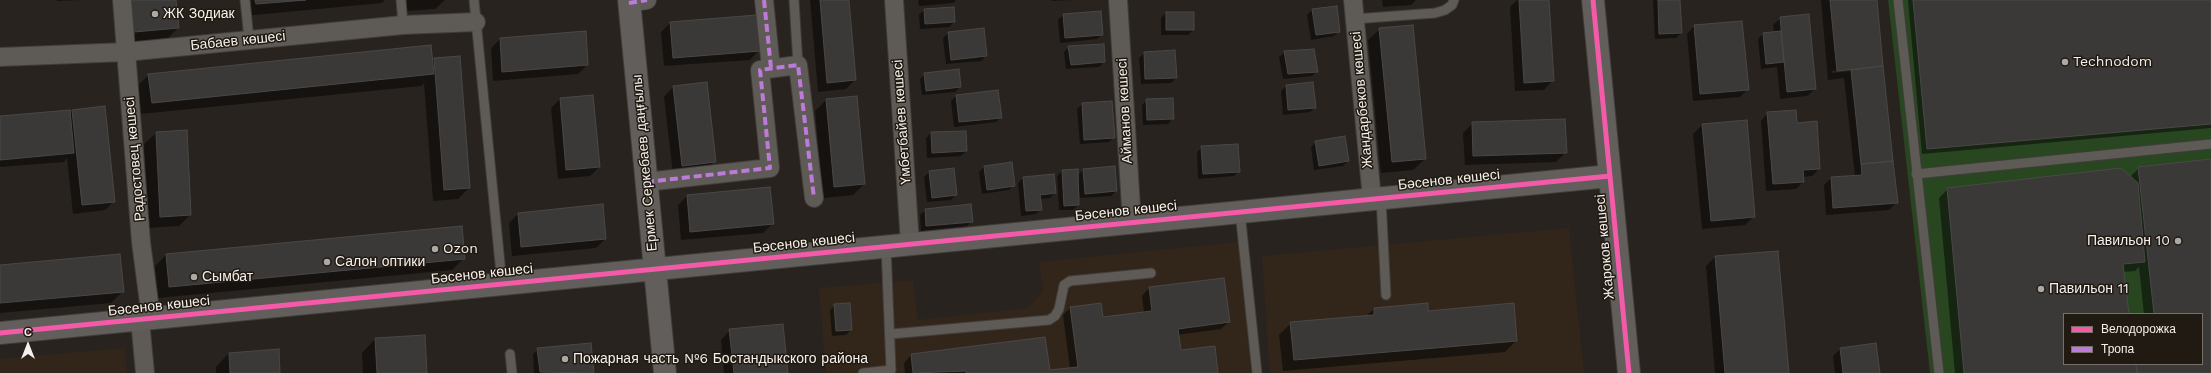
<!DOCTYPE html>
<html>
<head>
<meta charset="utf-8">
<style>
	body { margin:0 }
	#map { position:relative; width:2211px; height:373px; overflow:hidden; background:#28231e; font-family:"Work Sans",sans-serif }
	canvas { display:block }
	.legend { position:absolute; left:2063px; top:313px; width:140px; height:52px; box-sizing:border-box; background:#211a12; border:1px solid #767069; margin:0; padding:5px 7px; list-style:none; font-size:12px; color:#f5f0eb }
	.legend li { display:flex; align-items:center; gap:8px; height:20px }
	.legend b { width:20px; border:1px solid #767069 }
	.north { position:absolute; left:8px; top:325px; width:40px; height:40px; -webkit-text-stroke:3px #211a12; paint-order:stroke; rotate:0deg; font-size:11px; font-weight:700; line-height:16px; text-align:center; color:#f5f0eb }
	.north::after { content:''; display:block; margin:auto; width:14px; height:18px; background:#f5f0eb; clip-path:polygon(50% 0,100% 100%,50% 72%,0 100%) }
</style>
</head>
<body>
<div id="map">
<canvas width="2211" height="373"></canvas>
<ul class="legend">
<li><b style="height:5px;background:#f35aa7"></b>Велодорожка</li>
<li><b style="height:5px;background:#bd7bd9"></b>Тропа</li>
</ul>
<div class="north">С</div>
</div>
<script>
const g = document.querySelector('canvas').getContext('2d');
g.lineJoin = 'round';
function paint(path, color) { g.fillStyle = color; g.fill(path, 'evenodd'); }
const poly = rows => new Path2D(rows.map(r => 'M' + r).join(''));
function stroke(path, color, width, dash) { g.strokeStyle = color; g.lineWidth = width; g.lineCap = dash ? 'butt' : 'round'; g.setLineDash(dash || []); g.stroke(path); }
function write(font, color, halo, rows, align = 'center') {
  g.font = font + ' "Work Sans",sans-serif'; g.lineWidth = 3; g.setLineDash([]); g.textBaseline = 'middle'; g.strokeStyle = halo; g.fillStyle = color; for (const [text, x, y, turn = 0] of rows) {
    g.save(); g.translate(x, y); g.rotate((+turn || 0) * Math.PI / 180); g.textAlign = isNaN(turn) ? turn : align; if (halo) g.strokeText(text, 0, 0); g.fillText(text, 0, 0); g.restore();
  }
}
paint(poly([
	[1569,228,1584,373,1270,373,1262,256],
	[1239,242,1251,373,826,373,819,288,913,280,918,320,1028,308,1043,291,1039,262],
	[125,348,127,373,0,373,0,359]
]), '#32261b');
paint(poly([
	[1888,0,2211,0,2211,373,1930,373],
	[2064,314,2202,314,2202,364,2064,364]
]), '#284620');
paint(poly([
	[57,0,79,0,57,1],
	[117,0,175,0,178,28,164,42,120,45],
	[243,0,385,0,382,3,244,16],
	[405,0,445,0,435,9,406,11],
	[810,0,848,0,855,80,846,89,818,92],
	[918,0,956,0,953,3,919,6],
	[1052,0,1071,0,1052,1],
	[1382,0,1416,0,1411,5,1383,7],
	[1517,0,1548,0,1553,80,1544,90,1515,91,1510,7],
	[1653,0,1679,0,1681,33,1676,38,1655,39],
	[1821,0,1876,0,1896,203,1889,210,1826,215,1824,185,1831,178,1855,176,1844,78,1828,80],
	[1853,68,1851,71,1832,73,1832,71],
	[1908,0,2211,0,2211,128,1922,154],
	[1336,7,1339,31,1334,36,1311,40,1307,15,1312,10],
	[924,10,954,22,949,27,920,29,919,15],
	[1100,12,1102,34,1097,39,1060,43,1058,20,1063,15],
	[1166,13,1193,30,1188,35,1161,35,1161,18],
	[1781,18,1815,89,1807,96,1780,99,1777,67,1761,69,1758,39,1763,34,1774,33,1773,25],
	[670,23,759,50,750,60,664,66,661,32],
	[1694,26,1748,89,1740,97,1693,101,1687,34],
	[1380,29,1425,159,1413,170,1381,173,1368,40],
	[585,32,587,65,578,74,493,81,491,48,500,39],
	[948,33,986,56,981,61,946,64,943,38],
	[1069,47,1104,62,1099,67,1066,69,1064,52],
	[1285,52,1317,71,1312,76,1283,79,1279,57],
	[1144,53,1176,78,1171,83,1141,84,1139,58],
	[434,59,469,188,458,199,433,201,424,83,421,86,140,114,137,86,149,75,432,62],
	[925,74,960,87,955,92,922,95,920,79],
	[1286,86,1315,107,1310,112,1283,115,1281,91],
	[673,87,715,161,706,170,673,174,664,97],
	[956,96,1001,117,996,122,954,127,951,101],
	[560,99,599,167,590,176,558,179,551,108],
	[826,100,864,184,853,195,823,198,815,111],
	[1147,100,1173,118,1168,124,1143,125,1142,105],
	[1082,104,1114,137,1109,142,1080,144,1077,109],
	[72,111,114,201,105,210,73,214,67,158,64,162,0,167,0,117,69,114],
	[1768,113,1796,124,1819,169,1812,176,1803,177,1803,182,1796,189,1766,191,1761,121],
	[1473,123,1566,152,1556,162,1465,165,1463,133],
	[1702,125,1754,216,1745,225,1702,229,1693,134],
	[186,131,190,215,179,226,149,228,144,144,156,133],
	[931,133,966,151,961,156,927,158,926,138],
	[1316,142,1348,161,1343,166,1314,170,1311,147],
	[1202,147,1239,171,1234,176,1198,179,1197,152],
	[2211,160,2211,373,1955,373,1939,198,1948,189,2130,177,2139,168],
	[2139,267,2144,314,2202,314,2202,364,2064,364,2064,314,2128,314,2123,272,2135,271],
	[1011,163,1014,185,1009,190,982,194,979,172,984,167],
	[1083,170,1116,191,1111,196,1080,198,1079,190,1078,190,1078,205,1073,210,1059,210,1057,176,1062,171,1077,176],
	[929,172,956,194,951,200,927,202,924,177],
	[1023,178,1055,193,1050,198,1040,199,1041,209,1036,214,1021,216,1018,183],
	[687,196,773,223,763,233,681,240,678,205],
	[970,205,972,221,967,226,921,231,920,215,925,210],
	[518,214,605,239,596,248,512,256,509,223],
	[166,255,464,258,452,270,158,298,155,266],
	[1715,257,1787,373,1715,373,1706,266],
	[0,266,122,292,111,303,0,313],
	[1223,279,1229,322,1221,329,1177,335,1180,351,1217,373,905,373,904,363,911,355,1049,372,1070,369,1063,315,1070,308,1102,319,1144,313,1142,296,1149,288],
	[835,305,851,330,846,335,832,336,830,310],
	[1374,309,1427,312,1516,341,1505,352,1283,371,1279,335,1291,323,1366,316],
	[730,330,787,373,724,373,721,340],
	[375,339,426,373,363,373,362,353],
	[590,344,593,373,534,373,533,354,538,349],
	[1876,344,1879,373,1835,373,1833,356,1840,349],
	[229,353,279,373,216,373,216,367]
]), '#0007');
const building = poly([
	[131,0,176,0,179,28,134,32,131,0],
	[255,0,306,0,256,4,255,0],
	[820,0,849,0,856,80,827,83,820,0],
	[1519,0,1549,0,1554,81,1524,83,1519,0],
	[1658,0,1680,0,1682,33,1659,34,1658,0],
	[1830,0,1877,0,1883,66,1837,71,1830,0],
	[1913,0,2211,0,2211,124,1927,149,1913,0],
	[1337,6,1340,32,1316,35,1312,9,1337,6],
	[954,7,955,22,925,24,924,9,954,7],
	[1101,11,1103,35,1065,38,1063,14,1101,11],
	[1166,12,1194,12,1194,30,1166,30,1166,12],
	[1809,14,1816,89,1787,92,1780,17,1809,14],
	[757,15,760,51,673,58,670,22,757,15],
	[1742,21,1749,90,1700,94,1694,25,1742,21],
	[1413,25,1426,159,1392,162,1379,28,1413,25],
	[984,28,987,56,951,60,948,32,984,28],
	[586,31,588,65,502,72,500,38,586,31],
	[1781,31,1784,62,1766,64,1763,33,1781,31],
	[1104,44,1105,62,1071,65,1068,46,1104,44],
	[431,45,434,74,152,103,148,74,431,45],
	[1314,49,1318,72,1288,74,1284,51,1314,49],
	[1175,50,1177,78,1145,79,1144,52,1175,50],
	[460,56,470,188,444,190,434,58,460,56],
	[1883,66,1893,161,1861,164,1851,70,1883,66],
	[959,69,961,87,926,91,924,73,959,69],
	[707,82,716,162,682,166,673,86,707,82],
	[1313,82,1316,108,1288,110,1286,85,1313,82],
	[998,90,1002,118,959,122,956,95,998,90],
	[593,95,600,167,566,170,560,98,593,95],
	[857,96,865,184,834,187,826,99,857,96],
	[1173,98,1174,119,1147,120,1146,99,1173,98],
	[1112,101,1115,138,1084,140,1082,103,1112,101],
	[105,106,115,202,82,205,72,110,105,106],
	[70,110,74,153,0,160,0,116,70,110],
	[1796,110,1797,123,1817,121,1820,169,1803,170,1804,182,1773,184,1767,112,1796,110],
	[1565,119,1567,153,1473,156,1472,122,1565,119],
	[1747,120,1755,217,1711,221,1702,124,1747,120],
	[187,130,191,215,160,217,156,132,187,130],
	[966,131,967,151,932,153,931,132,966,131],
	[1345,136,1349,161,1319,166,1315,141,1345,136],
	[1238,144,1240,172,1203,174,1201,146,1238,144],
	[2211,159,2211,373,2137,373,2136,364,2202,364,2202,314,2154,314,2138,167,2211,159],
	[1893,161,1898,203,1833,208,1831,177,1862,175,1861,164,1893,161],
	[1012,162,1015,186,987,190,984,166,1012,162],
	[1115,166,1117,191,1085,194,1083,169,1115,166],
	[954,168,957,195,932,198,929,171,954,168],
	[2121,168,2138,183,2145,262,2123,264,2129,314,2064,314,2064,364,2136,364,2137,373,1964,373,1947,188,2121,168],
	[1078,169,1079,205,1064,206,1062,170,1078,169],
	[1054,174,1056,193,1040,195,1042,210,1026,211,1023,177,1054,174],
	[770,187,774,224,690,232,687,195,770,187],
	[603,204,606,239,521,247,518,213,603,204],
	[971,204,973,222,926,226,925,209,971,204],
	[462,226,465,259,169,287,166,254,462,226],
	[1778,251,1789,373,1725,373,1715,256,1778,251],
	[120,254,124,292,0,303,0,265,120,254],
	[1224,278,1230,322,1178,329,1181,350,1215,346,1218,373,966,373,966,371,913,373,911,354,1045,337,1050,370,1078,367,1070,307,1101,303,1103,317,1152,311,1149,287,1224,278],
	[850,303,852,330,836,331,834,304,850,303],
	[1428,303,1428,311,1514,303,1517,341,1294,360,1290,322,1374,315,1374,308,1428,303],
	[783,324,788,373,734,373,729,329,783,324],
	[425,335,427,373,377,373,375,338,425,335],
	[591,343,594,373,540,372,537,348,591,343],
	[1876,343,1880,373,1843,373,1840,348,1876,343],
	[279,349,280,373,230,373,229,353,279,349]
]);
paint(building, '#3b3938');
stroke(building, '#4a4847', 1);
const lane = poly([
	[245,0,249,39],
	[401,0,403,25],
	[474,0,502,284],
	[794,0,798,65],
	[1898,0,1939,373],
	[1354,19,1435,13,1445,10,1452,5,1454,0],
	[1916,174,2211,144],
	[1381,199,1386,295],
	[1240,212,1257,373],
	[891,334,1049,320,1055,316,1059,309,1064,285,1070,281,1151,273],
	[510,354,512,373],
	[863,373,891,370,886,247]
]);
const street = poly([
	[122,0,141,242,151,318],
	[764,0,771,68],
	[894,0,910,244],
	[1118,0,1132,223],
	[1353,0,1372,199],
	[629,3,647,0],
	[0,57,126,52,403,25,476,22],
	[646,182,770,168,760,70,798,65,814,198],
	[140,320,145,373]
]);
const secondary = poly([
	[629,0,665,373],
	[1593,0,1629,373],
	[0,333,1610,176]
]);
stroke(lane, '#413d3a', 11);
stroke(street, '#413d3a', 20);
stroke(secondary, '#413d3a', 24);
stroke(lane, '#5e5a56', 9);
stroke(street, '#5e5a56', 18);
stroke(secondary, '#615e5c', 22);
stroke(poly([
	[764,0,771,68],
	[629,3,647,0],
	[646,182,770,168,760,70,798,65,814,198]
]), '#bd7bd9', 4, [8, 4]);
stroke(poly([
	[1593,0,1629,373],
	[0,333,1610,176]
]), '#f35aa7', 5);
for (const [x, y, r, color] of [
	[155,14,4,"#ada8a3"],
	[2065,62,4,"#ada8a3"],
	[2178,241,4,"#ada8a3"],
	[435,249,4,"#ada8a3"],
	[327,262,4,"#ada8a3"],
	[194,277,4,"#ada8a3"],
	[2041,289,4,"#ada8a3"],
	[565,359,4,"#ada8a3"]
]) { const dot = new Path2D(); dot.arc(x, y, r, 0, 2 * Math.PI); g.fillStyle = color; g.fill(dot); stroke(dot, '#211a12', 1.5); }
write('14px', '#f5f0eb', '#211a12', [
	["ЖК Зодиак",163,14],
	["Technodom",2073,62],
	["Павильон 10",2170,241,"right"],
	["Ozon",443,249],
	["Салон оптики",335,262],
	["Сымбат",202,277],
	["Павильон 11",2049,289],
	["Пожарная часть №6 Бостандыкского района",573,359]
], 'left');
write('14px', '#f5f0eb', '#211a12', [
	["Бабаев көшесі",238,41,-6],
	["Жандарбеков көшесі",1362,100,-95],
	["Айманов көшесі",1125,111,-93],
	["Үмбетбайев көшесі",902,122,-94],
	["Радостовец көшесі",135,159,-95],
	["Ермек Серкебаев даңғылы",645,163,-95],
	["Бәсенов көшесі",1449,180,-6],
	["Бәсенов көшесі",1126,211,-6],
	["Бәсенов көшесі",804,243,-6],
	["Жароков көшесі",1605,247,-95],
	["Бәсенов көшесі",482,274,-6],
	["Бәсенов көшесі",159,306,-6]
]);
</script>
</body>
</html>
